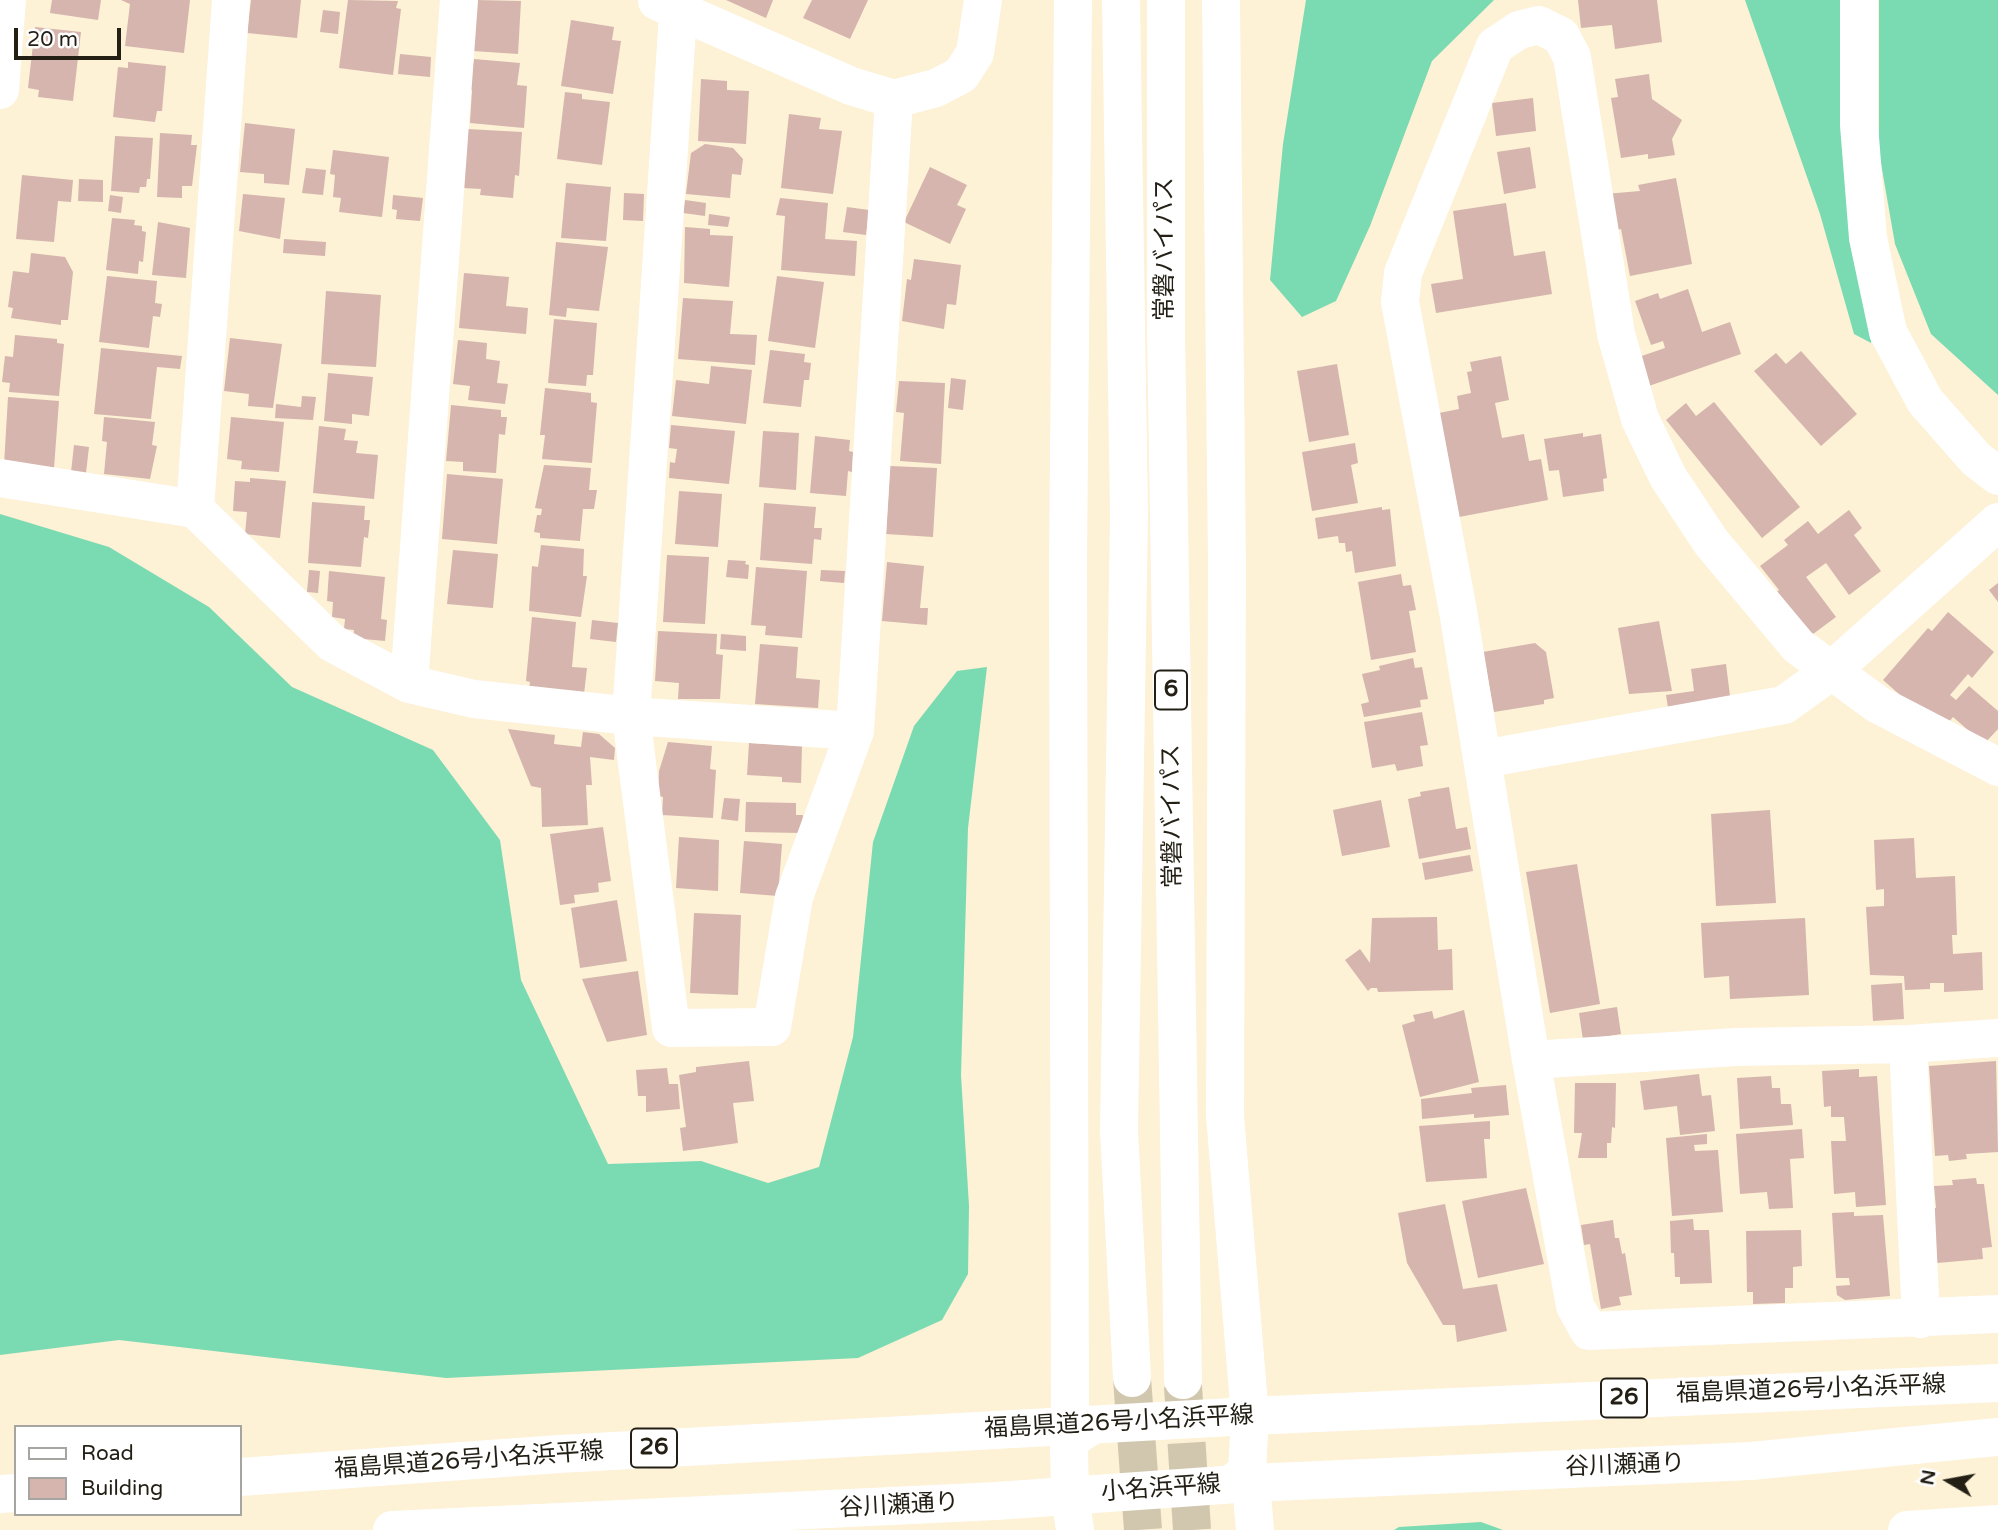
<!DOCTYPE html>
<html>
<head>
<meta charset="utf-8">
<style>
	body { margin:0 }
	#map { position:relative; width:1998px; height:1530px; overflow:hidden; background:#fdf1d6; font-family:"Varela Round",sans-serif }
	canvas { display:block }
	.legend { position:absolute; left:14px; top:1425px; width:228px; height:91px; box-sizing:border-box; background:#fff; border:2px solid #a7a5a1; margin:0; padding:9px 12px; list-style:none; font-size:21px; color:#231f15 }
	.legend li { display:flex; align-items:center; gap:14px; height:35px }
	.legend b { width:35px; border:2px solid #a7a5a1 }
	.north { position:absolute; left:1914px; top:1446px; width:70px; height:70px; -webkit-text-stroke:5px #fff; paint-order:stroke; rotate:280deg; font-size:19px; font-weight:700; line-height:28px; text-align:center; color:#231f15 }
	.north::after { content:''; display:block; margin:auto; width:24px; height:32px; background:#231f15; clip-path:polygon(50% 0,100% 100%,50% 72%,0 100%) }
	.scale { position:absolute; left:14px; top:28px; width:107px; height:32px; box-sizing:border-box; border:4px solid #231f15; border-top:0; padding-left:9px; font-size:21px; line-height:24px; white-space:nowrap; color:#231f15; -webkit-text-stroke:5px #fff; paint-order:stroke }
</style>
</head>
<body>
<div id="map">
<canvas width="1998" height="1530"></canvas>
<ul class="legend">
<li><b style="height:9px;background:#fff"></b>Road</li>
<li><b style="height:19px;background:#d5b5ad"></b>Building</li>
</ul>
<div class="north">N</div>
<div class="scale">20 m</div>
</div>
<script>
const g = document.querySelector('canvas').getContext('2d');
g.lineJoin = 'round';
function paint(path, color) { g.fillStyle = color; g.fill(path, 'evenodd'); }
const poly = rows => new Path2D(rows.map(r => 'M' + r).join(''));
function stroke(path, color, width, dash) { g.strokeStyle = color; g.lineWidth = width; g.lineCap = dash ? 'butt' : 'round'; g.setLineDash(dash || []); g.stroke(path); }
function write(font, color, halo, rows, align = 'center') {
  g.font = font + ' "Varela Round","Noto Sans JP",sans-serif'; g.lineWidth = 7; g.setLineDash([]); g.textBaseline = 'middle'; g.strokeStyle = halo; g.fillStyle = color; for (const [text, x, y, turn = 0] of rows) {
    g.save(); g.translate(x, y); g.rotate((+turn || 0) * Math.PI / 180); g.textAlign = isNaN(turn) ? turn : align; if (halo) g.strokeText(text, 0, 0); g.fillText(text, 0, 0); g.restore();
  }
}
paint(poly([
	[1306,0,1494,0,1432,61,1370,226,1336,301,1302,317,1270,280,1283,144],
	[1745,0,1842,0,1872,322,1871,343,1854,334,1820,214],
	[1879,0,1998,0,1998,395,1931,334,1895,244,1879,152],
	[0,514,109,547,209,607,292,687,433,750,500,840,521,980,608,1164,701,1161,768,1183,819,1167,853,1037,873,842,914,726,957,671,987,667,968,828,961,1075,969,1206,968,1274,942,1320,858,1358,446,1378,119,1340,0,1355],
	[1481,1522,1503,1530,1394,1530,1399,1527]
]), '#7adab1');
paint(poly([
	[52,0,101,0,98,20,50,13],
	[121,0,190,0,184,53,125,46,130,4],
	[251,0,301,0,297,38,247,33],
	[348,0,398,1,396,8,401,9,393,75,339,68],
	[476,0,521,1,518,54,473,51],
	[726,0,773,0,766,18],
	[812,0,868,0,850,39,803,18],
	[1578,0,1657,0,1662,42,1615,49,1612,25,1581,28],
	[323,10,340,12,338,34,320,32],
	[571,20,614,27,612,40,621,41,613,94,561,86],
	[35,27,81,32,73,101,38,97,39,90,28,88],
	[400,54,431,57,430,77,398,74],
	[474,59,520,63,517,85,527,86,524,128,470,123,472,90,468,90],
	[128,62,166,66,162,111,157,111,155,122,113,117,118,67,128,68],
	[1649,74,1652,99,1682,120,1672,139,1675,155,1648,159,1648,154,1621,158,1611,98,1618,97,1615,79],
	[701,79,727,81,727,90,749,91,746,144,698,141],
	[565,92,582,94,582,99,610,102,602,165,557,159],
	[1533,98,1536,131,1496,136,1492,103],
	[789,114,821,118,819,129,842,131,833,194,781,188],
	[245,123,295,129,289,185,264,183,264,174,240,172],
	[467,129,522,132,519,176,515,175,513,198,480,195,481,189,463,188],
	[160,133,192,135,191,145,197,145,192,186,182,186,182,198,157,197],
	[115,136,153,138,150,179,147,179,146,187,140,187,139,193,111,191],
	[705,144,733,148,743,159,741,175,732,174,730,198,686,194,691,153],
	[1530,147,1536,188,1504,194,1497,152],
	[333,150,389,157,382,217,339,212,341,198,333,197,335,175,330,174],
	[930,167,967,185,957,205,966,209,950,244,904,222],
	[306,168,326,170,323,195,302,193],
	[22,175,73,180,71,202,58,201,54,242,16,239],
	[1676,178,1692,264,1630,276,1621,229,1611,231,1605,194,1640,191,1638,185],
	[79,179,103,180,103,202,78,201],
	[566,183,611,187,606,241,561,238],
	[624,193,644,194,643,221,623,220],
	[243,194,285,198,280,239,239,231],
	[110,195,123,197,121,213,108,211],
	[393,195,423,198,420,221,396,219,397,210,392,209],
	[780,198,828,203,825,239,857,241,855,276,781,270,785,216,776,215],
	[685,200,706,203,705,216,683,213],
	[1506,203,1514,256,1545,251,1552,294,1436,313,1431,284,1463,279,1453,211],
	[847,207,869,210,866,235,843,232],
	[709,214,730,217,728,227,708,225],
	[112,218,135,220,134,225,142,226,142,231,146,232,143,262,139,261,138,274,106,270],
	[158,222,190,228,186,278,152,275],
	[685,227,710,229,710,235,733,236,729,287,684,283],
	[284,239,326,242,325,256,283,253],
	[556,242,608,247,599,311,567,308,566,317,549,315],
	[31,253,65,257,73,272,68,320,61,320,61,325,11,318,13,308,8,307,13,271,29,273],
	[914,259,961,265,956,305,947,304,944,329,902,321,907,279,911,280],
	[464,273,509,277,506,306,528,308,526,334,459,328],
	[107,276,157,281,155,303,162,304,160,317,153,316,149,348,99,342],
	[777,276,824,282,815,348,768,341],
	[1688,289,1702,332,1730,322,1741,354,1643,388,1633,359,1665,348,1663,341,1651,345,1635,301,1658,293,1660,299],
	[326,291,381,295,376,367,321,364],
	[683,298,733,301,730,334,757,335,755,365,678,359],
	[554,319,597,323,593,375,587,375,586,386,548,383],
	[15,335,57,339,57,343,64,344,59,396,9,392,10,383,2,382,5,356,13,357],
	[230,338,282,344,273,408,248,406,249,394,224,391],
	[458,340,487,343,486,359,500,361,497,383,508,384,505,404,468,400,470,386,453,384],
	[101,348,182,356,180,369,157,367,151,419,94,414],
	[770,350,805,354,804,362,811,363,809,380,804,380,801,407,763,403],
	[1801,351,1857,414,1821,446,1754,371,1776,353,1786,364],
	[1501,356,1509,400,1495,403,1502,438,1524,434,1529,461,1541,459,1548,500,1454,518,1439,413,1459,409,1457,396,1471,393,1467,372,1472,371,1470,362],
	[1337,364,1349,435,1309,442,1297,371],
	[711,366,752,370,746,424,672,416,676,380,709,384],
	[328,373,373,377,369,416,352,414,352,424,324,421],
	[951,378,966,380,963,410,948,408],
	[899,381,945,383,941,464,900,461,904,413,896,412],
	[545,388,591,393,591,402,597,403,592,463,542,459,545,435,540,435],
	[302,396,316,397,313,420,275,418,276,404,301,407],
	[8,397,59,401,54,468,4,465],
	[1714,402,1800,507,1762,538,1666,420,1686,403,1696,416],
	[451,405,501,410,501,417,507,417,505,435,499,434,496,473,463,471,463,462,446,461],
	[104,417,155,422,152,445,157,446,150,479,104,474,107,442,102,441],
	[231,417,284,422,279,472,241,469,242,461,227,459],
	[671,425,735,431,729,484,669,478,670,462,675,463,677,449,669,448],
	[319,426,346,429,344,440,358,441,356,453,378,455,374,499,313,493],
	[763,431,799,433,796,490,759,487],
	[1583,433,1583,437,1601,434,1607,478,1603,479,1604,491,1563,497,1559,470,1549,471,1544,439],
	[815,436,850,440,849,451,853,452,852,472,848,471,846,496,810,493],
	[1355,443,1358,463,1351,465,1358,503,1312,511,1302,452],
	[74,445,89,447,86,473,71,472],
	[544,465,591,468,589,490,597,490,594,509,583,509,580,541,540,538,540,533,534,532,537,515,541,515,542,509,535,508],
	[890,466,937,468,933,537,886,534],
	[447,474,503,479,497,544,442,539],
	[250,478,286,481,280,538,245,534,247,512,233,511,235,481,250,482],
	[679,491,722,494,718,547,675,544],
	[312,502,365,506,364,520,370,520,368,538,364,537,361,567,308,563],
	[764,503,816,507,814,528,822,528,821,540,814,539,812,564,760,560],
	[1382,507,1382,510,1390,509,1396,566,1355,573,1352,551,1346,552,1345,543,1339,543,1338,536,1318,539,1315,518],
	[1849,510,1862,528,1854,535,1881,571,1849,595,1826,563,1806,577,1836,617,1805,640,1772,596,1779,590,1760,566,1788,545,1784,540,1808,521,1818,534],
	[541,545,584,549,583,576,587,576,581,617,529,611,532,566,538,567],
	[453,550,498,554,493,608,447,604],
	[667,555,709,557,705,624,663,622],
	[728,560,746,561,745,564,749,565,748,579,726,577],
	[887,562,924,566,920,608,928,608,927,625,882,621],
	[756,567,807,571,802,638,765,635,766,626,751,625],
	[309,570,320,571,318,593,307,592],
	[821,570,845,571,844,583,820,581],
	[329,571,385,577,381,619,387,620,385,641,353,638,354,630,344,629,345,619,332,617,333,602,327,601],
	[1401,574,1403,586,1411,585,1416,610,1409,611,1416,652,1371,660,1358,582],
	[1998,583,1998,602,1989,590],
	[1948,612,1994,652,1972,678,1968,674,1950,695,1956,700,1969,686,1998,711,1998,729,1984,744,1953,717,1941,731,1883,680,1928,628,1932,631],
	[532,617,576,622,572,667,587,668,584,694,529,689,530,682,526,681],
	[592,620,618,623,616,642,590,639],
	[1659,621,1672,691,1629,694,1618,628],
	[658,631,717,634,716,654,723,655,720,699,678,699,679,683,655,681],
	[721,634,746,636,746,651,720,649],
	[1535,643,1546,652,1554,698,1544,700,1544,704,1494,712,1483,652],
	[760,644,798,647,796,678,820,680,818,708,755,704],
	[1413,658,1415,668,1422,667,1428,699,1420,700,1421,707,1364,717,1361,704,1369,702,1362,674,1380,670,1379,666],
	[1726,664,1731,704,1669,714,1666,695,1694,691,1691,669],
	[1422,712,1428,745,1420,746,1423,766,1397,771,1395,764,1372,768,1364,722],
	[508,729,555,735,554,744,581,747,583,732,599,734,615,748,614,760,590,757,592,785,586,785,588,825,542,827,541,788,531,786],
	[668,742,712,746,710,769,716,770,713,818,662,815,663,797,658,796,659,771],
	[749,743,802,746,801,783,782,782,782,777,747,775],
	[1449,787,1456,829,1467,827,1471,849,1419,859,1408,799,1421,796,1420,792],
	[724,798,740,799,738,821,721,819],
	[1381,800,1390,847,1342,856,1333,810],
	[746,802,796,803,796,815,803,815,802,833,745,832],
	[1770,810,1776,903,1716,906,1711,814],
	[603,827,611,881,598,883,599,892,574,895,575,903,560,905,550,834],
	[679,837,719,840,718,891,676,888],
	[1914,838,1916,878,1955,876,1957,935,1952,935,1953,954,1982,952,1983,990,1944,992,1944,983,1930,983,1930,989,1905,990,1904,976,1870,975,1866,907,1884,906,1884,889,1876,890,1874,840],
	[744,841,782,844,778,896,740,893],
	[1470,855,1473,871,1425,880,1422,863],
	[1577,864,1600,1004,1550,1013,1526,872],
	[617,900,627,961,580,968,571,908],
	[694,913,741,915,738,995,690,993],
	[1437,917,1438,950,1452,949,1453,990,1378,992,1377,988,1371,988,1368,991,1345,960,1360,949,1370,963,1372,918],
	[1805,918,1809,995,1730,999,1729,976,1704,978,1701,923],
	[638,971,647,1035,607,1042,582,979],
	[1902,983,1904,1019,1873,1021,1871,985],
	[1617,1007,1621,1034,1583,1040,1579,1013],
	[1464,1010,1479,1082,1420,1097,1402,1025,1415,1021,1413,1015,1432,1011,1434,1019],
	[749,1061,754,1101,733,1103,738,1143,683,1151,680,1128,686,1127,679,1075,696,1072,696,1067],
	[1996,1061,1998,1152,1966,1154,1967,1159,1949,1161,1948,1155,1935,1156,1929,1066],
	[667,1068,669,1084,678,1084,680,1109,646,1112,646,1096,638,1096,636,1070],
	[1859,1069,1859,1077,1877,1076,1886,1205,1856,1207,1855,1192,1834,1194,1831,1141,1846,1141,1844,1117,1831,1117,1831,1106,1824,1107,1822,1071],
	[1699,1074,1702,1096,1711,1095,1715,1131,1680,1135,1677,1106,1644,1110,1640,1081],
	[1771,1076,1772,1088,1780,1088,1781,1104,1791,1104,1793,1125,1740,1129,1737,1078],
	[1575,1083,1616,1083,1615,1128,1612,1127,1611,1143,1607,1143,1607,1158,1578,1158,1582,1133,1574,1133],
	[1506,1085,1509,1115,1474,1118,1474,1114,1422,1119,1421,1099,1472,1093,1471,1088],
	[1490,1121,1490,1139,1484,1139,1487,1178,1426,1182,1419,1126],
	[1802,1129,1804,1158,1790,1159,1793,1208,1769,1209,1767,1192,1740,1194,1736,1134],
	[1707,1134,1707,1144,1694,1145,1695,1151,1718,1150,1723,1212,1672,1216,1666,1138],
	[1976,1178,1977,1184,1984,1184,1992,1247,1982,1248,1983,1259,1937,1263,1931,1209,1936,1208,1934,1186,1953,1185,1952,1180],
	[1526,1188,1544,1264,1478,1278,1462,1201],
	[1445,1204,1463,1289,1497,1284,1507,1331,1457,1342,1455,1325,1443,1325,1407,1263,1398,1213],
	[1854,1212,1854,1216,1883,1215,1890,1296,1845,1300,1837,1295,1836,1286,1850,1285,1849,1278,1836,1278,1832,1213],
	[1693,1219,1694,1230,1709,1230,1712,1283,1680,1284,1680,1277,1675,1277,1674,1253,1671,1253,1670,1221],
	[1613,1220,1615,1238,1619,1238,1622,1254,1625,1253,1632,1295,1619,1297,1621,1305,1601,1309,1590,1244,1584,1245,1581,1225],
	[1801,1230,1802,1266,1793,1267,1793,1288,1785,1288,1785,1303,1753,1304,1753,1292,1747,1292,1746,1231]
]), '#d5b5ad');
stroke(poly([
	[1132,1378,1143,1530],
	[1183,1386,1192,1530]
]), '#d1c7af', 38, [38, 19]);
stroke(poly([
	[679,0,631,716,671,1028,772,1027,794,897,855,731],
	[1859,0,1859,125,1868,238,1888,332,1925,401,1976,459,1998,476],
	[657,1,851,86,894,99,936,88,961,75,975,53,983,0],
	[0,90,7,0],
	[0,478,195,509,332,643,409,684,474,699,631,716,855,731,894,99],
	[195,509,231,0],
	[409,684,459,0],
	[1483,759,1784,705,1830,672,1998,522],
	[1998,767,1877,704,1798,646,1711,542,1668,477,1640,419,1616,334,1572,57,1561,36,1539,25,1519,30,1495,46,1403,273,1400,302,1458,611,1531,1060,1575,1306,1589,1331,1998,1314],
	[1908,1044,1921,1319],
	[1531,1060,1736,1047,1908,1044,1998,1038],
	[1907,1530,1998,1524]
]), '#fff', 38);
stroke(poly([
	[240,1477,559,1454,1250,1416,1998,1383],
	[0,1494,16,1493],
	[392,1530,996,1501,1251,1483,1751,1461,1998,1437]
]), '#fff', 38);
stroke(poly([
	[1121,0,1129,515,1119,1131,1132,1378],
	[1166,0,1166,333,1183,1380],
	[1221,0,1227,567,1225,1116,1250,1416,1247,1471,1232,1484],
	[1070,1426,1068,565,1073,0],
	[1251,1483,1255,1530],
	[1075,1530,1070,1496,1069,1448,1074,1437,1093,1425]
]), '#fff', 38);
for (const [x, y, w] of [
	[1171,690,32],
	[1624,1398,46],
	[654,1448,46]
]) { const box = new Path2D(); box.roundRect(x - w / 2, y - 19.5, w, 39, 5); g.fillStyle = '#fff'; g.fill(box); stroke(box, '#231f15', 2); }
write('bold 23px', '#231f15', null, [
	["6",1171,690],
	["26",1624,1398],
	["26",654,1448]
]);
write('24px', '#231f15', '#fff', [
	["常磐バイパス",1166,249,-90],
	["常磐バイパス",1173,816,-91],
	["福島県道26号小名浜平線",1811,1390,-2],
	["福島県道26号小名浜平線",1119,1423,-3],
	["福島県道26号小名浜平線",469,1461,-4],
	["谷川瀬通り",1625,1466,-2],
	["小名浜平線",1161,1489,-4],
	["谷川瀬通り",899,1506,-3]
]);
</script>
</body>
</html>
